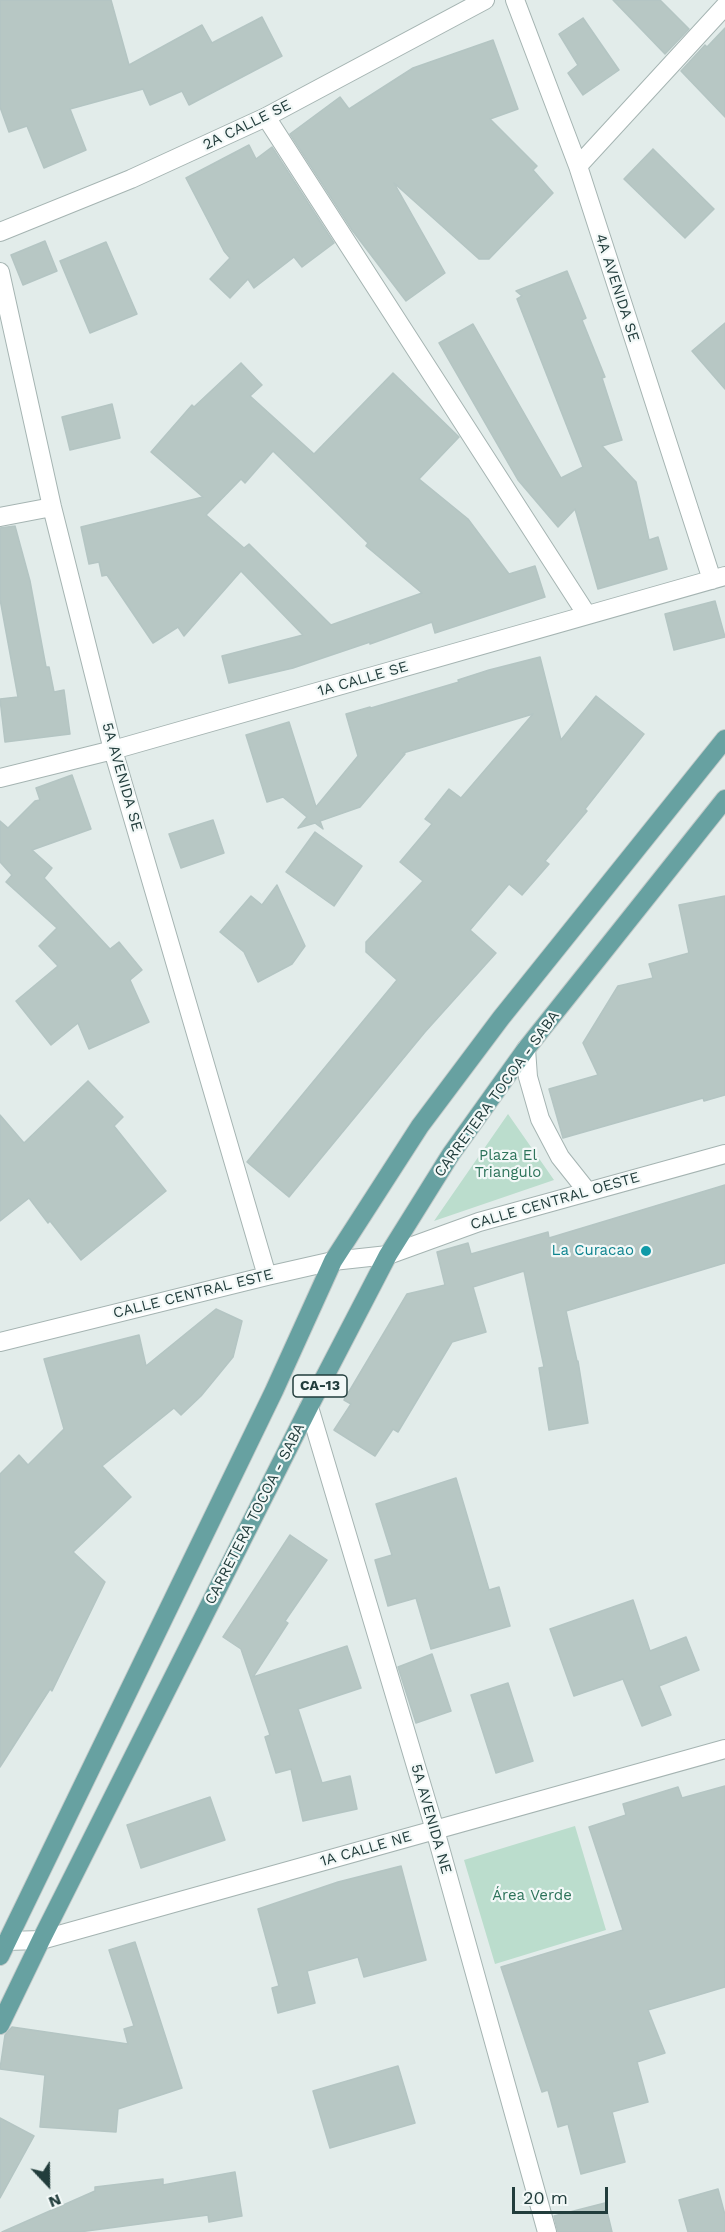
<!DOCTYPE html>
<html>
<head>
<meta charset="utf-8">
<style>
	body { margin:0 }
	#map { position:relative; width:725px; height:2232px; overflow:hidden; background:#e2ecea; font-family:"Work Sans",sans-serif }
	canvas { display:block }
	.north { position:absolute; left:18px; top:2154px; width:60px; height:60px; -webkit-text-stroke:4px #f2f8f7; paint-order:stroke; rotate:158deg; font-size:16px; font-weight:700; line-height:24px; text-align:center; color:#223d3c }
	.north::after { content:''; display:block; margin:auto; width:21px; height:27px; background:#223d3c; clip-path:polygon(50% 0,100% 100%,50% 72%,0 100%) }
	.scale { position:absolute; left:512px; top:2187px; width:96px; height:27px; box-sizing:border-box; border:3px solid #223d3c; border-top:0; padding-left:8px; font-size:18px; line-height:21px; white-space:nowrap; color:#223d3c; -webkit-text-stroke:4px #f2f8f7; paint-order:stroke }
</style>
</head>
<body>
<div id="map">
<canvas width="725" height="2232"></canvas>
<div class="north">N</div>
<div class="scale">20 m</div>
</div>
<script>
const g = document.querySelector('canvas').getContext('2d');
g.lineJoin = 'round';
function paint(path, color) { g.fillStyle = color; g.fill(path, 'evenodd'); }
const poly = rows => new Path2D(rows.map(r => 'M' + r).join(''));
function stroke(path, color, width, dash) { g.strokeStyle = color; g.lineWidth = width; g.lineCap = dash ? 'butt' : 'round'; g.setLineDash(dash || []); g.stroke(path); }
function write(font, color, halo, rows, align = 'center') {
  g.font = font + ' "Work Sans",sans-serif'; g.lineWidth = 4.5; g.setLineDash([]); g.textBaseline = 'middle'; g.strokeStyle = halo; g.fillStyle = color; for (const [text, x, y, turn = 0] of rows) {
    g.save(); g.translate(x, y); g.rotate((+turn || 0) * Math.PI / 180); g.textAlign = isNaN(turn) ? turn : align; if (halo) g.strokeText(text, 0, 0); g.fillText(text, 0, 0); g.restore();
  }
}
paint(poly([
	[508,1114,554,1180,434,1221],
	[575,1826,606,1930,495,1964,464,1860]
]), '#bbddcd');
const building = poly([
	[0,0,111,0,129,65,202,25,212,43,262,17,282,56,189,105,182,91,150,105,143,89,70,109,86,150,44,168,27,126,9,132,0,107,0,0],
	[613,0,660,0,689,29,665,54,613,0],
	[583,18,619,70,583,95,568,73,578,65,559,34,583,18],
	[725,28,725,117,681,71,705,45,707,47,725,28],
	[493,40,518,109,490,119,537,166,533,170,553,193,489,259,479,259,394,183,445,273,406,301,352,230,290,134,340,97,349,109,413,68,493,40],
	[249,145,256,159,272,147,334,243,302,267,294,257,254,288,248,279,230,298,210,279,230,258,224,251,186,178,249,145],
	[653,149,714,209,685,238,624,179,653,149],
	[45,241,57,271,23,285,11,255,45,241],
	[106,242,137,314,90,333,60,261,106,242],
	[567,271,586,318,582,320,605,377,602,378,622,440,602,446,636,482,649,540,658,537,667,569,598,589,575,509,558,527,518,480,439,343,473,324,561,478,583,467,517,299,522,296,516,291,567,271],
	[725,323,725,389,692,351,725,323],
	[241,363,262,385,250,396,314,454,393,373,459,437,419,479,468,519,509,574,535,566,545,597,435,633,432,622,370,644,370,642,293,668,229,683,222,656,303,635,241,571,184,636,178,627,153,643,107,575,102,576,99,562,89,564,81,527,203,497,151,452,192,405,194,407,241,363],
	[273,451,368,543,366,546,422,593,331,625,249,544,244,548,206,515,241,479,245,483,273,451],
	[112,404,120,438,70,450,62,417,112,404],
	[15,526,30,581,46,667,49,667,54,692,64,690,70,734,5,742,0,699,18,697,0,599,0,528,15,526],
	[715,601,725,637,674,650,665,614,715,601],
	[540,657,561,740,596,696,644,734,585,809,587,811,545,861,549,864,522,895,509,884,470,930,496,953,425,1032,289,1197,247,1162,397,980,366,952,366,942,423,881,400,862,432,824,425,819,449,789,461,798,533,714,403,753,405,754,360,807,320,821,323,829,315,823,298,828,307,817,283,797,267,802,246,735,289,722,316,807,358,756,346,714,370,707,371,708,459,682,458,680,489,670,540,657],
	[72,775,91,829,32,850,52,868,44,878,110,949,119,942,142,970,130,980,149,1022,89,1049,78,1023,51,1045,16,1001,58,966,39,946,57,928,6,882,12,875,0,862,0,821,8,828,35,801,40,800,36,788,72,775],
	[213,820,224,853,181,868,169,834,213,820],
	[315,832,362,866,334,906,286,872,315,832],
	[277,885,305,946,292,964,258,982,244,952,220,932,251,896,262,905,277,885],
	[725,896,725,1095,704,1101,703,1098,563,1138,549,1089,598,1075,583,1043,618,986,653,978,649,964,689,953,679,905,725,896],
	[88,1081,123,1117,114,1126,166,1191,81,1260,50,1221,48,1223,29,1198,0,1221,0,1115,24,1143,88,1081],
	[725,1185,725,1263,566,1311,577,1361,578,1361,588,1423,549,1430,539,1368,544,1367,524,1271,473,1287,486,1332,452,1342,398,1432,393,1429,375,1456,334,1430,351,1404,344,1400,407,1294,445,1285,437,1252,468,1243,471,1254,548,1232,549,1238,725,1185],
	[216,1309,242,1321,233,1357,201,1396,181,1415,174,1408,102,1466,131,1497,73,1552,105,1582,52,1691,50,1689,0,1767,0,1474,19,1455,28,1465,64,1429,44,1359,139,1335,146,1366,216,1309],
	[456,1478,489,1590,499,1587,510,1626,431,1649,416,1598,388,1606,375,1560,392,1555,376,1504,456,1478],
	[290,1535,327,1560,285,1621,288,1623,253,1677,347,1646,361,1688,298,1709,322,1783,350,1776,357,1809,303,1821,291,1769,276,1773,265,1737,270,1735,241,1649,223,1637,290,1535],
	[633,1600,650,1651,686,1637,699,1670,659,1686,671,1715,642,1726,623,1679,574,1696,550,1629,633,1600],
	[432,1654,451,1711,416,1723,398,1667,432,1654],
	[508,1683,533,1761,496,1773,471,1695,508,1683],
	[725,1786,725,1987,648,2010,665,2053,637,2062,648,2102,612,2112,625,2162,581,2174,568,2124,558,2127,548,2090,542,2092,501,1967,623,1930,589,1827,626,1815,623,1804,678,1787,682,1798,725,1786],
	[210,1797,225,1840,141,1868,127,1825,210,1797],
	[401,1866,426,1960,364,1977,358,1957,307,1971,315,2003,278,2013,272,1988,279,1986,258,1909,338,1882,401,1866],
	[135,1942,182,2088,118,2109,116,2132,40,2127,45,2075,0,2069,5,2035,12,2027,128,2044,124,2029,134,2026,109,1950,135,1942],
	[398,2066,415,2123,330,2148,313,2091,398,2066],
	[0,2118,34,2136,0,2198,0,2118],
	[235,2172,242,2216,209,2222,208,2215,79,2232,2,2232,95,2191,95,2187,163,2179,163,2185,235,2172],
	[718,2189,725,2215,725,2232,688,2232,679,2200,718,2189],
	[605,2203,612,2232,558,2232,554,2216,605,2203]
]);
paint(building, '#b7c7c4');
stroke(building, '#b4c5c3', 1.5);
const street = poly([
	[515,0,578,166,712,580],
	[266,117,587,615],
	[578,166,725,6],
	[0,232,131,179,266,117,485,0],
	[0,272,52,507,113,750,267,1276],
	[0,517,52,507],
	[0,778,113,750,725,576],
	[526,1049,528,1077,540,1119,560,1157,587,1191],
	[0,1342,267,1276,333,1261,388,1255,479,1222,725,1154],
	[309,1407,435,1830,547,2232],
	[7,1941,41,1940,725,1749]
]);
const primary = poly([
	[0,1956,274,1391,333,1261,420,1126,501,1018,725,739],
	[0,2025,41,1940,309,1407,388,1255,451,1154,526,1049,725,799]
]);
stroke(street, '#a5b4b2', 20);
stroke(primary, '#c1c9c8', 20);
stroke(street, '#fff', 18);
stroke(primary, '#67a1a1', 18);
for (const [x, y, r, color] of [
	[646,1251,6,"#0f9aa8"]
]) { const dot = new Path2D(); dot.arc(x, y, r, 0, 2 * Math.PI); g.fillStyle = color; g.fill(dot); stroke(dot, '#f2f8f7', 2); }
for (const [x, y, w] of [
	[320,1386,54]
]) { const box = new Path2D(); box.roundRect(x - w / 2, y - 11, w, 22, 4.5); g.fillStyle = '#f2f8f7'; g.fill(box); stroke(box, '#223d3c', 1.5); }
write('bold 14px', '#223d3c', null, [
	["CA-13",320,1386]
]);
write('15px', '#223d3c', '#f2f8f7', [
	["2A CALLE SE",247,125,-26],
	["4A AVENIDA SE",617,288,72],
	["1A CALLE SE",363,679,-16],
	["5A AVENIDA SE",122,777,74],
	["CARRETERA TOCOA - SABA",497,1094,-54],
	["CALLE CENTRAL OESTE",555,1201,-16],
	["CALLE CENTRAL ESTE",193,1294,-14],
	["CARRETERA TOCOA - SABA",255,1514,-63],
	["5A AVENIDA NE",431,1819,74],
	["1A CALLE NE",366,1849,-16]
]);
write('15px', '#2c735a', '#f2f8f7', [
	["Plaza El",508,1156],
	["Triangulo",508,1173],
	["Área Verde",532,1896]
]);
write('15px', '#0d838f', '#f2f8f7', [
	["La Curacao",634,1251]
], 'right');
</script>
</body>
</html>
